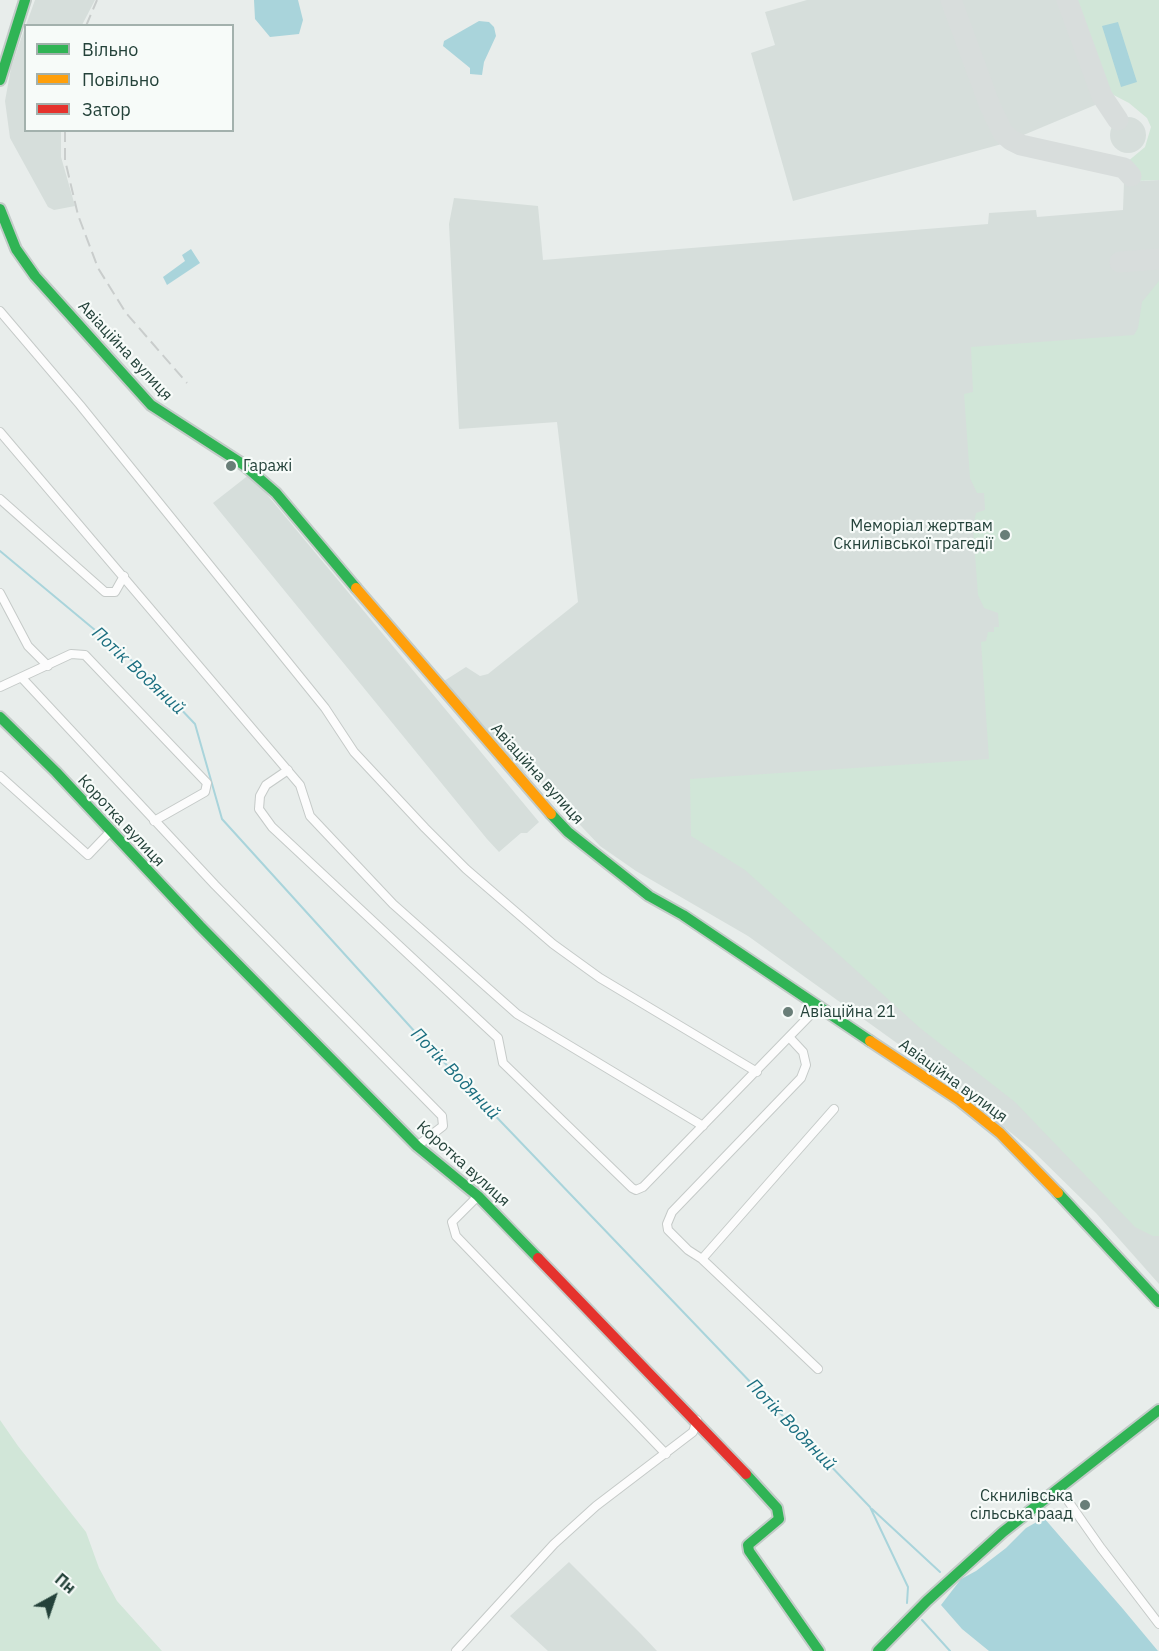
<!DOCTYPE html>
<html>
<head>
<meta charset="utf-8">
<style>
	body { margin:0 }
	#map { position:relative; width:1159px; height:1651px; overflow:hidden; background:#e8edeb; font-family:"IBM Plex Sans",sans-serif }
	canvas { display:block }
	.legend { position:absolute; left:24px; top:24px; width:210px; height:108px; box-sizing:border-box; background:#f7fbf9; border:2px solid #a3b1ad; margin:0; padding:8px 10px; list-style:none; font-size:18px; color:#24423a }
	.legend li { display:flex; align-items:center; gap:12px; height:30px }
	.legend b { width:30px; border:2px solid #a3b1ad }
	.north { position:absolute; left:24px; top:1567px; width:60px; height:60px; -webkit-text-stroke:4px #f7fbf9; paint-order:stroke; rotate:40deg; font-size:16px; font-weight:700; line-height:24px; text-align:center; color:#24423a }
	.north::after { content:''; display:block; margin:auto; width:21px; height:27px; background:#24423a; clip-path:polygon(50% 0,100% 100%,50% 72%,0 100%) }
</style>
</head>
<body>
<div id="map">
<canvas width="1159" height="1651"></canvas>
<ul class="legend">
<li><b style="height:8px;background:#30b455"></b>Вільно</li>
<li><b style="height:8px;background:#ff9f0a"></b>Повільно</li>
<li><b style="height:8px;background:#e5322d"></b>Затор</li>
</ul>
<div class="north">Пн</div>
</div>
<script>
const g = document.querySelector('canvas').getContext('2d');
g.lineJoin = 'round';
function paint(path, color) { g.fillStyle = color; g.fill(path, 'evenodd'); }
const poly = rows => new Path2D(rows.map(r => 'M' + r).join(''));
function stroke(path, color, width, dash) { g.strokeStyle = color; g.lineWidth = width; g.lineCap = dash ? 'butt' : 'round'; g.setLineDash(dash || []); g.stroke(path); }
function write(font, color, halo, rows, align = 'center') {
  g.font = font + ' "IBM Plex Sans",sans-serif'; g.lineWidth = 4.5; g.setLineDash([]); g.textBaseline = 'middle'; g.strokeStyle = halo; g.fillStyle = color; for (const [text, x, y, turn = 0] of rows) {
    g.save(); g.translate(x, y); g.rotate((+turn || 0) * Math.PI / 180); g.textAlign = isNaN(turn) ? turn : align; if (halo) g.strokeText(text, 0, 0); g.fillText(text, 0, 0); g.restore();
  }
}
paint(poly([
	[35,0,95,0,82,25,26,25],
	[807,0,1061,0,1100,103,1002,144,793,201,751,53,775,45,765,12],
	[25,27,26,130,61,131,61,157,75,206,54,210,48,207,10,138,5,101,11,68],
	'1110 135a18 18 0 1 1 36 0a18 18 0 1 1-36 0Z',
	[1159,180,1159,1284,1096,1213,1032,1150,933,1069,748,936,636,871,600,846,529,771,525,773,444,681,466,667,480,676,488,674,578,602,557,422,459,429,449,224,454,198,538,206,543,260,988,224,989,213,1036,210,1037,217,1123,210,1124,182],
	[250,474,539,822,527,833,521,833,499,852,487,839,213,503],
	[569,1562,641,1634,657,1651,548,1651,510,1616]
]), '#d6dedb');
paint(poly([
	[1072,0,1159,0,1159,180,1134,181,1131,165,1127,162,1145,147,1151,127,1147,118,1129,103,1104,90],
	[1159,281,1159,1236,1153,1236,1135,1227,1015,1102,920,1028,745,870,691,836,690,779,989,759,981,642,986,641,988,632,994,632,994,627,999,627,998,613,984,608,978,595,973,527,976,513,985,510,984,493,977,493,970,478,964,394,973,392,971,347,1134,335,1138,328,1142,302],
	[0,1420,18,1446,86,1532,99,1568,117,1601,162,1651,0,1651]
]), '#d1e6d8');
paint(poly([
	[254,0,298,0,303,20,299,34,270,37,255,19],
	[479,21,489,22,494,27,496,36,484,62,482,75,470,74,470,68,443,46,444,41],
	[1118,22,1137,82,1121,87,1102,26],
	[191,249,200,263,167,285,163,277,185,261,182,255],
	[1044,1518,1123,1609,1158,1651,989,1651,962,1629,941,1605,961,1579,976,1571,1006,1548,1026,1528]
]), '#a9d4db');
stroke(poly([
	[0,551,143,670,176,704,195,724,222,819,416,1033,870,1507,908,1587,907,1603],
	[872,1509,940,1572],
	[922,1620,950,1651]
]), '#a9d4db', 2);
stroke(poly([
	[951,0,990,106,1003,133,1011,140,1021,145,1124,168,1131,176],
	[1067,0,1102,96,1118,120],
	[1120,262,1159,259]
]), '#d8dddc', 21);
const street = poly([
	[0,311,80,405,325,708,354,752,425,828,466,869,553,944,600,978,757,1072],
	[0,432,300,785,310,816,393,904,517,1014,703,1126],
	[0,499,105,592,115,592,124,576],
	[0,593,28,646,48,666],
	[22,678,215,885,442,1116,443,1126,417,1146],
	[0,687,71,654,85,655,207,783,205,792,154,821],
	[288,770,266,785,260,796,259,809,272,827,498,1038,503,1063,632,1188,636,1190,643,1187,819,1006],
	[0,776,88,855,110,832],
	[790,1038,803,1052,806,1065,801,1078,672,1212,667,1224,668,1230,688,1250,702,1259,818,1369],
	[478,1196,452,1222,456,1236,666,1454],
	[702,1259,834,1109],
	[1059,1488,1101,1548,1159,1624],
	[456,1651,554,1544,596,1506,693,1432,697,1420]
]);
const fast = poly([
	[0,80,25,0],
	[0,209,16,249,35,276,151,405,244,465,276,493,356,588],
	[0,717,56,772,200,926,417,1146,478,1196,538,1258],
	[551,814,568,832,649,896,683,915,870,1041],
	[1058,1193,1159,1302],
	[746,1474,777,1508,779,1519,748,1545,749,1551,819,1651],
	[878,1651,927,1601,1003,1532,1159,1410]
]);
const slow = poly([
	[356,588,551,814],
	[870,1041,959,1100,1000,1133,1058,1193]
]);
const jam = poly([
	[538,1258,746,1474]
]);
stroke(street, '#c5cac8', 10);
stroke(fast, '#c3cbc8', 14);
stroke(slow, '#c3cbc8', 14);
stroke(jam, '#c3cbc8', 14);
stroke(street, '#fcfcfc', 8);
stroke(fast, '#30b455', 10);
stroke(slow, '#ff9f0a', 10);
stroke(jam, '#e5322d', 10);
stroke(poly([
	[86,26,97,0],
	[65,130,65,160,78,215,98,268,126,313,187,383]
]), '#c9cdcc', 2, [12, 6]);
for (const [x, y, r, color] of [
	[231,466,6,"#697e78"],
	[1005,535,6,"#697e78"],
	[788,1012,6,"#697e78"],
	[1085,1505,6,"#697e78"]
]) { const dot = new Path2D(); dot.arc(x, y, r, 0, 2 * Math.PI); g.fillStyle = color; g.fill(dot); stroke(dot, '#f7fbf9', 2); }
write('16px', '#24423a', '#f7fbf9', [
	["Авіаційна вулиця",125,351,47],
	["Авіаційна вулиця",537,774,48],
	["Коротка вулиця",121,821,47],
	["Авіаційна вулиця",953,1081,36],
	["Коротка вулиця",463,1164,42]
]);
write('16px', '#24423a', '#f7fbf9', [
	["Гаражі",243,466],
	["Меморіал жертвам",993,526,"right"],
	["Скнилівської трагедії",993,544,"right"],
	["Авіаційна 21",800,1012],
	["Скнилівська",1073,1496,"right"],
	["сільська раад",1073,1514,"right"]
], 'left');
write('italic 18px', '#1c6f80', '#f7fbf9', [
	["Потік Водяний",138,671,43],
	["Потік Водяний",455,1074,46],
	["Потік Водяний",791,1425,46]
]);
</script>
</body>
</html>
